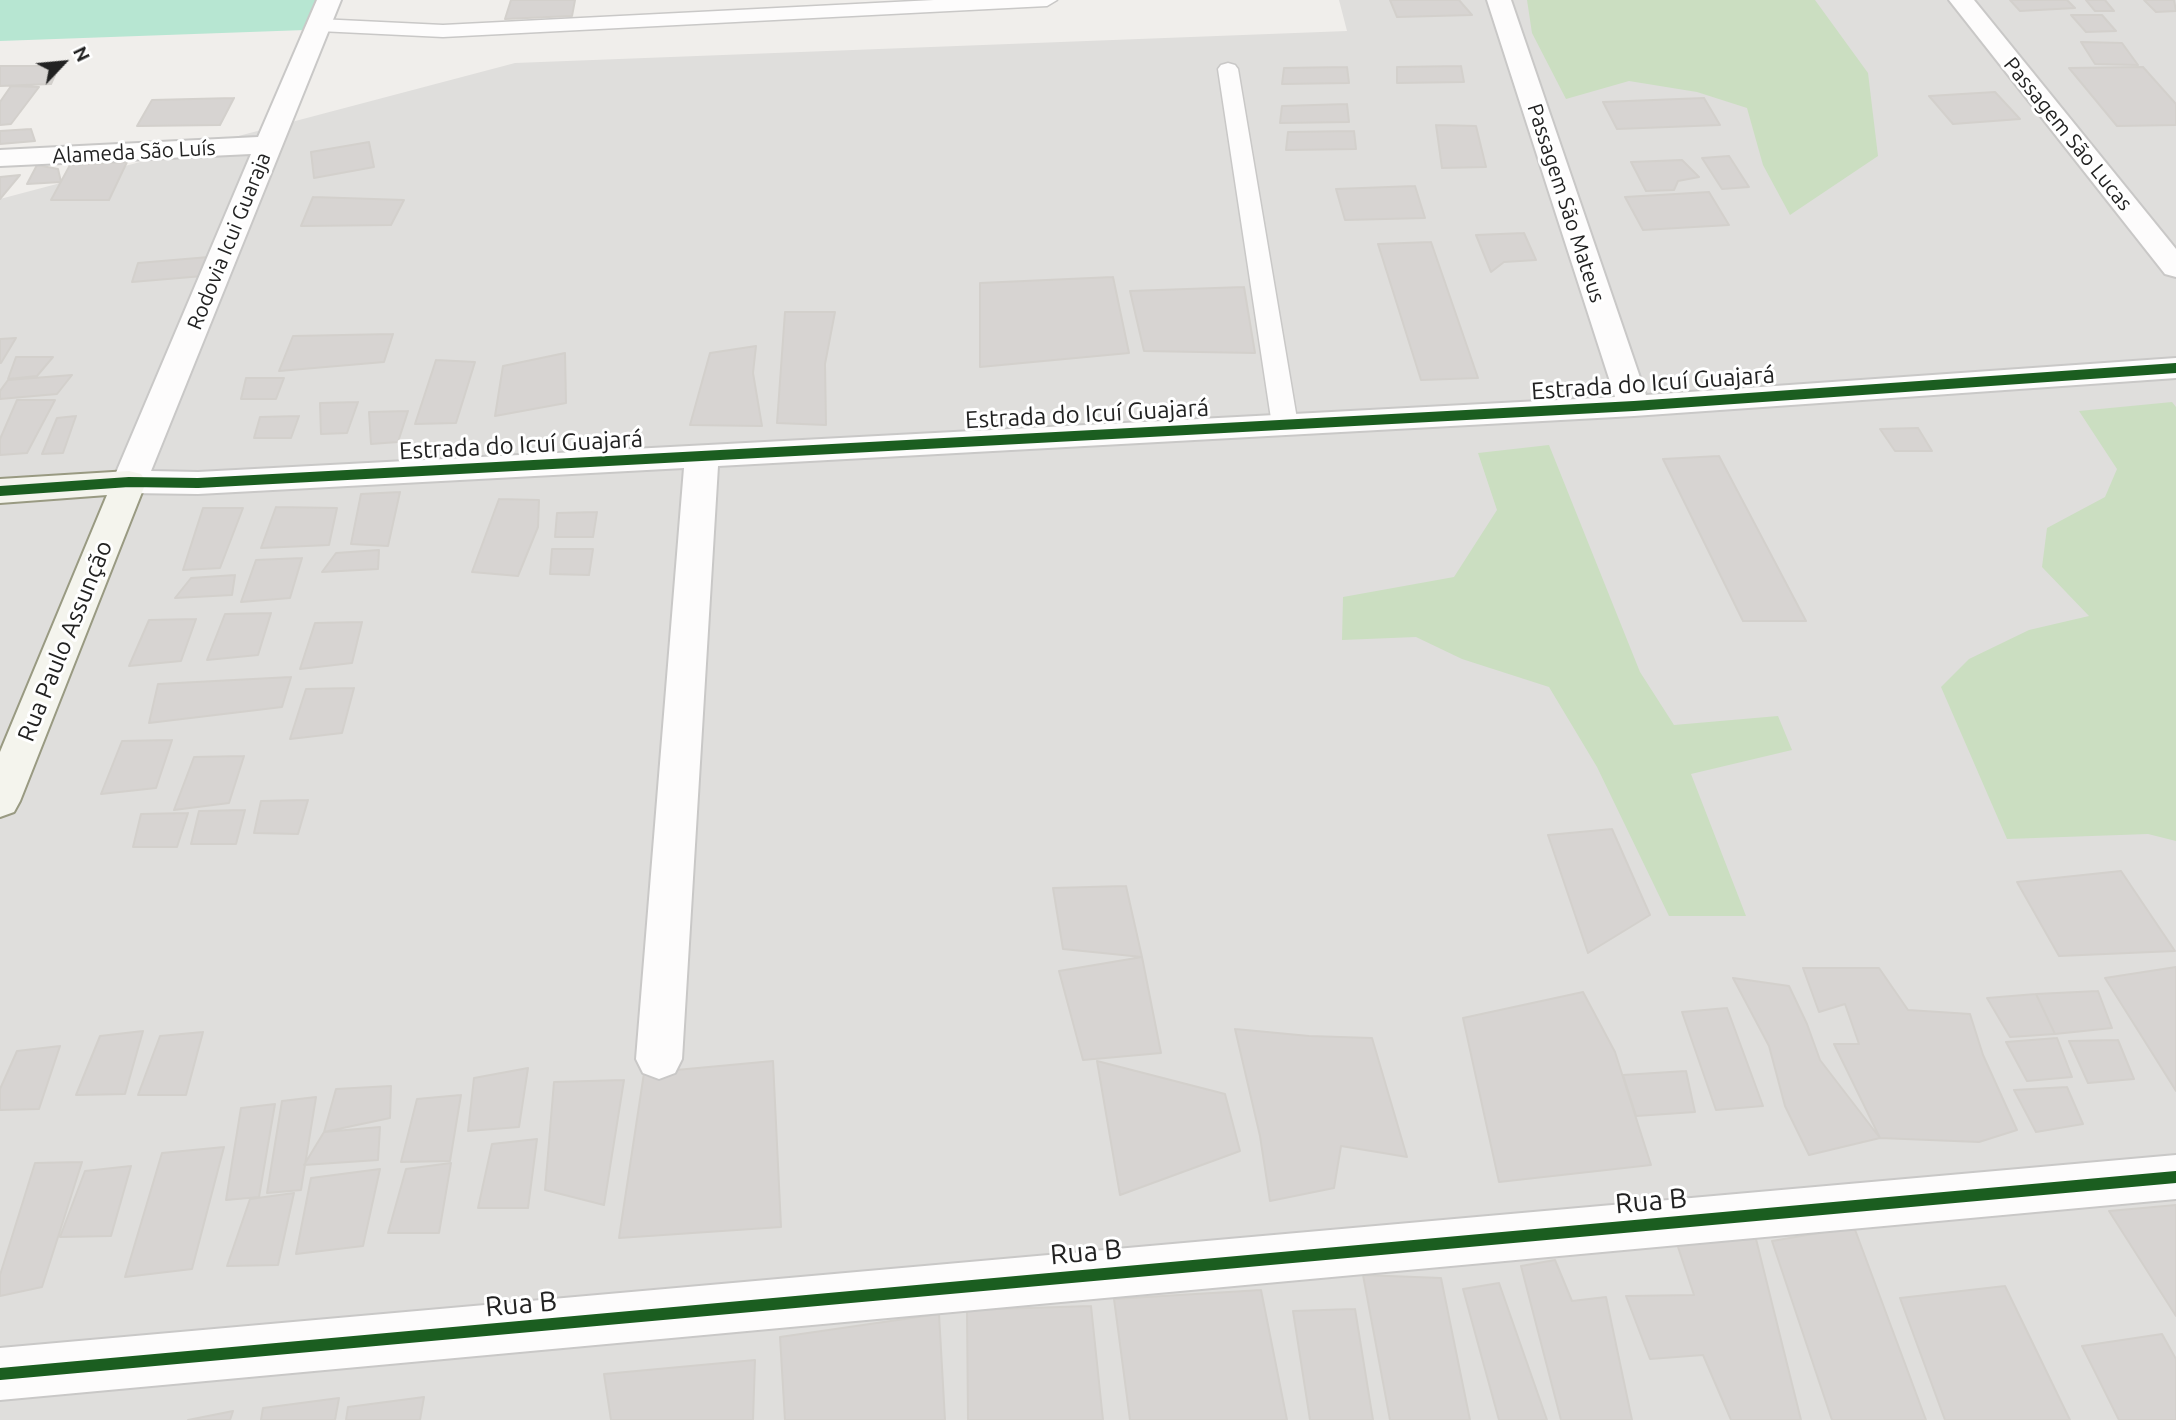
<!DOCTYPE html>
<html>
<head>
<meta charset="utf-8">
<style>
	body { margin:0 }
	#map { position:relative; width:2176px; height:1420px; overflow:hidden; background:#f0eeeb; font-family:Ubuntu,sans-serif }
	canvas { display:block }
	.north { position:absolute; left:28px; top:28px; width:70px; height:70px; -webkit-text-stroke:5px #fff; paint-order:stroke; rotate:64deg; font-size:19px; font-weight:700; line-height:28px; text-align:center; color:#222 }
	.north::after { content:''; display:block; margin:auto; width:24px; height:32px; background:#222; clip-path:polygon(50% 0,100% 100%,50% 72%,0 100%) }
</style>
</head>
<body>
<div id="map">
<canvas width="2176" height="1420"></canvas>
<div class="north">N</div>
</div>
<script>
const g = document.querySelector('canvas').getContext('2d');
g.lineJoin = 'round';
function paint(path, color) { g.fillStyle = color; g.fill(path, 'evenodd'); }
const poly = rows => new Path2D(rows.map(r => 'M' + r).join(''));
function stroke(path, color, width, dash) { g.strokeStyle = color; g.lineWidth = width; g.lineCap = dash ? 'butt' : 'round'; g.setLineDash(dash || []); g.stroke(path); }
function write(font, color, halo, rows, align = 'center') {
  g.font = font + ' Ubuntu,sans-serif'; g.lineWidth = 6; g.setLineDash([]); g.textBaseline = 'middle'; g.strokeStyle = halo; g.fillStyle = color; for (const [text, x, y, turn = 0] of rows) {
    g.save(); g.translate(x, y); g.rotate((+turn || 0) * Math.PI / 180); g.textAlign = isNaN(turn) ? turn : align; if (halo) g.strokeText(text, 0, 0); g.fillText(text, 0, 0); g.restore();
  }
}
paint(poly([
	[1339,0,2176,0,2176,1420,0,1420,0,199,515,63,1347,31]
]), '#dfdedc');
paint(poly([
	[1527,0,1815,0,1868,73,1878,156,1790,215,1763,165,1747,108,1697,92,1629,81,1566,99,1532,33],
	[2172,402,2176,407,2176,841,2148,834,2007,839,1941,687,1969,659,2029,630,2089,616,2042,567,2047,528,2105,497,2117,469,2079,411],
	[1549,445,1640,672,1674,725,1778,716,1792,750,1691,774,1746,916,1669,916,1597,767,1549,687,1462,659,1416,637,1342,640,1343,597,1454,577,1497,510,1478,453]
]), '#cbdec1');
paint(poly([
	[0,0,316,0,305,30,0,41]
]), '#b7e6d2');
const building = poly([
	[511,0,575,0,572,16,505,19,511,0],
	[1390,0,1459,0,1472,15,1397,17,1390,0],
	[2010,0,2067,0,2075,8,2020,11,2010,0],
	[2086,0,2105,0,2114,11,2095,11,2086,0],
	[2144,0,2174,0,2176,11,2156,12,2144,0],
	[2071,15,2102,15,2116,31,2086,32,2071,15],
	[2081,42,2122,43,2138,65,2095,64,2081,42],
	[0,66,59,66,51,84,0,86,0,66],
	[1461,66,1464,82,1397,83,1397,67,1461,66],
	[1347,67,1349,83,1282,84,1284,68,1347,67],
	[2143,67,2176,104,2176,125,2117,126,2069,68,2143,67],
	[11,86,39,87,11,124,0,125,0,102,11,86],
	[1995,92,2020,119,1953,124,1929,96,1995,92],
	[234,98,220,125,137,126,152,100,234,98],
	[1704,98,1720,125,1617,129,1603,102,1704,98],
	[1347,104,1349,122,1280,123,1282,106,1347,104],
	[1436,125,1476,126,1486,167,1442,168,1436,125],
	[31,129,35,141,0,144,0,131,31,129],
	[1354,131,1356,149,1286,150,1288,132,1354,131],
	[369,142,374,167,314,178,311,152,369,142],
	[1729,156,1749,187,1722,189,1702,158,1729,156],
	[1682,160,1699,177,1678,181,1674,190,1646,191,1631,162,1682,160],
	[127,162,109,200,51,200,70,165,127,162],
	[37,165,58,169,61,182,27,184,37,165],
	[20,175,0,199,0,177,20,175],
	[1415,186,1425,218,1345,220,1336,189,1415,186],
	[1709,192,1729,225,1643,230,1625,197,1709,192],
	[313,197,404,200,391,225,301,226,313,197],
	[1524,233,1536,260,1504,262,1491,272,1476,235,1524,233],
	[1431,242,1478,378,1421,380,1378,244,1431,242],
	[209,257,203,276,132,282,138,263,209,257],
	[1113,277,1129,353,980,367,980,283,1113,277],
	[1244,287,1255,353,1144,351,1130,291,1244,287],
	[785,312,835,312,825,364,826,425,777,423,785,312],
	[393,334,384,362,279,371,293,336,393,334],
	[16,338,1,363,0,363,0,339,16,338],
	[756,346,753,373,762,426,690,425,710,353,756,346],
	[565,353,566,403,495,416,503,366,565,353],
	[16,357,53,357,37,376,8,379,16,357],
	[436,360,475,362,456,423,415,424,436,360],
	[72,375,57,394,0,399,0,391,8,380,72,375],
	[246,378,284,378,276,399,241,399,246,378],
	[17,400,55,400,27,453,0,455,0,439,17,400],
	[358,402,347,433,321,434,320,403,358,402],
	[408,411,398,442,371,444,369,412,408,411],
	[76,416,63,453,42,454,57,418,76,416],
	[299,416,291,438,254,438,260,417,299,416],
	[1918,428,1932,451,1895,451,1880,429,1918,428],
	[1719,456,1806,621,1743,621,1663,459,1719,456],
	[400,492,388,546,351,544,361,494,400,492],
	[499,499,539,500,538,527,518,576,472,572,499,499],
	[276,507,337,508,329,545,261,548,276,507],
	[203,508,243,508,220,568,183,570,203,508],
	[597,512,593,537,555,537,557,513,597,512],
	[552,549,593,549,589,575,550,574,552,549],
	[379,550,378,569,322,572,336,553,379,550],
	[302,558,290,598,241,602,256,560,302,558],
	[235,575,232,595,175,598,191,578,235,575],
	[271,613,258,655,207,660,225,614,271,613],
	[196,619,181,661,129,666,149,620,196,619],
	[362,622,352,663,300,669,315,623,362,622],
	[291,677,282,707,149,723,158,684,291,677],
	[354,688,342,733,290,739,306,689,354,688],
	[172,740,156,788,101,794,122,741,172,740],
	[244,756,229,803,174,810,194,757,244,756],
	[308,800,298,834,254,833,261,801,308,800],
	[245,810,236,844,191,844,199,811,245,810],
	[188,813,177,847,133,847,141,814,188,813],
	[1612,829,1650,915,1588,953,1548,835,1612,829],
	[2121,871,2175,951,2059,956,2017,882,2121,871],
	[1126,886,1142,957,1063,949,1053,888,1126,886],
	[1142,957,1161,1053,1083,1060,1059,971,1142,957],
	[2176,967,2176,1091,2105,978,2176,967],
	[1803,968,1879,968,1908,1010,1970,1014,1983,1055,2017,1130,1979,1142,1880,1138,1834,1044,1859,1044,1845,1004,1819,1012,1803,968],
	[1733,978,1789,986,1807,1024,1820,1060,1880,1138,1809,1155,1785,1106,1769,1046,1733,978],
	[2098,991,2112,1028,2055,1034,2036,994,2098,991],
	[1583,992,1615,1052,1651,1165,1499,1182,1463,1018,1583,992],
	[2036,994,2055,1034,2010,1037,1987,998,2036,994],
	[1727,1008,1763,1106,1716,1110,1682,1012,1727,1008],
	[1235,1029,1309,1036,1372,1038,1407,1157,1341,1146,1334,1188,1270,1201,1260,1136,1235,1029],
	[143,1031,125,1094,76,1095,100,1036,143,1031],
	[203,1032,186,1095,138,1095,160,1036,203,1032],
	[2057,1038,2072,1077,2027,1081,2006,1042,2057,1038],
	[2118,1040,2134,1079,2088,1083,2069,1041,2118,1040],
	[60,1046,39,1109,0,1110,0,1089,17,1051,60,1046],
	[773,1061,781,1227,619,1238,644,1073,773,1061],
	[1097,1061,1225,1094,1240,1151,1120,1195,1097,1061],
	[528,1068,519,1127,468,1131,474,1078,528,1068],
	[1686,1071,1695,1112,1636,1116,1623,1075,1686,1071],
	[624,1080,604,1205,545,1190,554,1082,624,1080],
	[391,1086,390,1118,324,1132,336,1089,391,1086],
	[2067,1087,2083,1124,2036,1132,2014,1090,2067,1087],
	[461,1095,450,1161,401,1162,417,1099,461,1095],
	[316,1097,301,1190,267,1193,282,1101,316,1097],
	[275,1104,259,1197,226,1200,241,1108,275,1104],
	[380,1127,378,1160,304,1165,324,1132,380,1127],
	[537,1139,528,1208,478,1208,492,1144,537,1139],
	[224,1147,192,1269,125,1277,162,1153,224,1147],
	[82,1162,42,1287,0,1296,0,1275,35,1163,82,1162],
	[451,1163,439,1233,388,1233,406,1169,451,1163],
	[131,1166,111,1236,60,1237,85,1171,131,1166],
	[380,1169,363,1246,296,1254,311,1178,380,1169],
	[294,1193,278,1265,227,1266,250,1199,294,1193],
	[2176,1205,2176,1316,2109,1211,2176,1205],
	[1854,1227,1926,1420,1832,1420,1772,1241,1854,1227],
	[1754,1231,1801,1420,1731,1420,1703,1355,1650,1359,1626,1296,1694,1295,1677,1244,1754,1231],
	[1555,1260,1572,1301,1606,1297,1632,1420,1561,1420,1521,1266,1555,1260],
	[1363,1275,1441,1278,1470,1420,1390,1420,1363,1275],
	[1499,1283,1547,1420,1499,1420,1463,1289,1499,1283],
	[2005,1286,2070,1420,1945,1420,1900,1298,2005,1286],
	[1261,1290,1287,1420,1130,1420,1114,1299,1261,1290],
	[1091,1306,1103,1420,968,1420,967,1310,1091,1306],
	[1355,1309,1373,1420,1310,1420,1293,1311,1355,1309],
	[939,1314,945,1420,785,1420,780,1337,939,1314],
	[2162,1334,2176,1359,2176,1420,2119,1420,2082,1346,2162,1334],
	[755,1360,753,1420,611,1420,604,1374,755,1360],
	[424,1397,420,1420,346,1420,348,1407,424,1397],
	[339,1398,335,1420,261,1420,263,1408,339,1398],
	[233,1411,230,1420,188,1420,233,1411]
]);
paint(building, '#d7d4d2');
stroke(building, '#d3d0cc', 2);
const lane = poly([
	[934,0,1057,0,1047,6,443,37,319,31,309,25,319,19,443,25,934,0],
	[1228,63,1235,65,1238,69,1298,425,1294,431,1285,433,1276,431,1272,425,1218,69,1221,65,1228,63]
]);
const street = poly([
	[317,0,341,0,151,471,198,472,1615,397,1487,0,1511,0,1646,395,2176,358,2176,378,1634,416,718,466,682,1059,675,1073,659,1079,643,1073,636,1059,684,468,198,494,129,493,117,490,112,482,251,154,0,166,0,150,258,137,317,0],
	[1949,0,1974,0,2176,249,2176,277,2165,274,1949,0],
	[2176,1155,2176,1199,0,1400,0,1348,2176,1155]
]);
const secondary = poly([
	[129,471,141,474,146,482,20,801,14,812,0,817,0,752,107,495,0,503,0,479,129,471]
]);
stroke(lane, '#c9c8c7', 3);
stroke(street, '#c9c8c7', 4);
stroke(secondary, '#999a82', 4);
paint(lane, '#fdfcfc');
paint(street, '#fdfcfc');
paint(secondary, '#f4f4ed');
stroke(poly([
	[0,491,129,482,198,483,1634,406,2176,368]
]), '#1b5e20', 10);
stroke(poly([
	[0,1374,2176,1177]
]), '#1b5e20', 12);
write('21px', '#222', '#fff', [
	["Passagem São Lucas",2068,134,51],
	["Alameda São Luís",134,152,-3],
	["Passagem São Mateus",1566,203,72],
	["Rodovia Icui Guaraja",229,241,-68]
]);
write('24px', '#222', '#fff', [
	["Estrada do Icuí Guajará",1653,383,-4],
	["Estrada do Icuí Guajará",1087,414,-3],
	["Estrada do Icuí Guajará",521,445,-3],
	["Rua Paulo Assunção",65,641,-68]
]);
write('28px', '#222', '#fff', [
	["Rua B",1651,1201,-5],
	["Rua B",1086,1252,-5],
	["Rua B",521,1304,-5]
]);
</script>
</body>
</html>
